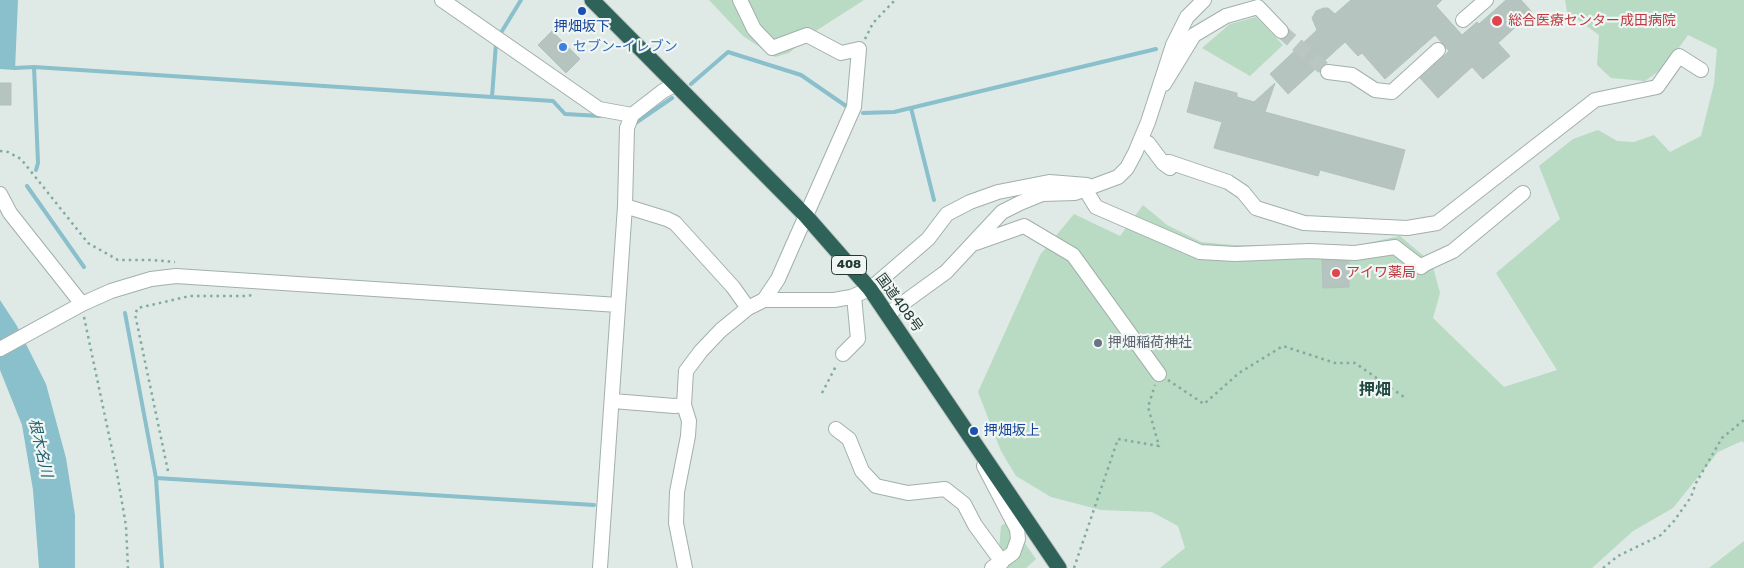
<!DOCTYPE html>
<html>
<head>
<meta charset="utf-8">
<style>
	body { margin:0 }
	canvas { display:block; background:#dfe9e5 }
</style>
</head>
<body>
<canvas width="1744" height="568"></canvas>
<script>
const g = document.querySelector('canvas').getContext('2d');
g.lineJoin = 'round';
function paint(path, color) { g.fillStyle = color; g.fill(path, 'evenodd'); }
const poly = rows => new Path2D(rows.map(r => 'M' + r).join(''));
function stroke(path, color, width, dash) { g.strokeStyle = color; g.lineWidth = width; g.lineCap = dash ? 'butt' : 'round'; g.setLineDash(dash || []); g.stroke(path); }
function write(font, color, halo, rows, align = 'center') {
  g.font = font + ' Rubik,"Noto Sans JP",sans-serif'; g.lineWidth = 4.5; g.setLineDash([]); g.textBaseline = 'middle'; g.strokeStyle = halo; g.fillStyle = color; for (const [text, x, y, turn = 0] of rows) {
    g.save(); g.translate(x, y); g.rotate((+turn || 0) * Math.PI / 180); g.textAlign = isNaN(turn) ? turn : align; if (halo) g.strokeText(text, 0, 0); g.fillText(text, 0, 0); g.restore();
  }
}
paint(poly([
	[709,0,864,0,811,34,789,53,775,57,743,36],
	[1565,0,1744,0,1744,443,1742,441,1718,452,1673,508,1633,531,1592,568,1160,568,1185,548,1178,526,1152,512,1101,510,1051,497,1016,476,1001,451,978,392,1040,255,1074,214,1120,236,1143,205,1167,225,1201,242,1233,245,1358,245,1400,236,1432,263,1440,293,1433,318,1504,387,1557,370,1496,273,1560,219,1539,166,1573,139,1598,130,1617,141,1634,142,1654,135,1670,152,1701,136,1714,84,1717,49,1688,35,1666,66,1645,81,1611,78,1597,65,1599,35,1567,12],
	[1256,17,1283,45,1250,76,1202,48,1230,24],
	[1009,521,1036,559,1026,568,994,568,998,562,1001,526],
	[1744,541,1744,568,1709,568]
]), '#b9dac3');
paint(poly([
	[0,0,18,0,15,70,0,69],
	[0,300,17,326,46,384,66,458,75,515,75,568,39,568,33,490,22,425,0,370]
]), '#8abfcc');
stroke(poly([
	[499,36,521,0],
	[34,67,38,163,36,170],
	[15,68,34,67,553,101,565,114,600,116],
	[691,84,728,52,801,75,846,106],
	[492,97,496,43],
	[911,108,934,200],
	[863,113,894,112,1156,49],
	[634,124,672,98],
	[27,186,84,267],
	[125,313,156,478,162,568],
	[156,478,594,505]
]), '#8abfcc', 4);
const building = poly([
	[1351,0,1442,0,1436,6,1462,35,1477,22,1479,24,1506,0,1521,0,1532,12,1498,43,1510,56,1483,79,1472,67,1438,98,1420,78,1449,51,1435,35,1385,79,1362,53,1358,56,1345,42,1288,94,1270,74,1317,30,1312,18,1316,11,1324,8,1328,8,1335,14,1351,0],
	[552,31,580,59,566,73,538,45,552,31],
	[1195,82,1237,93,1237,97,1254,102,1275,83,1265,112,1405,150,1394,190,1320,170,1318,176,1214,148,1222,122,1187,112,1195,82],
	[0,83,11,83,11,105,0,105,0,83],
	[1322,260,1349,261,1349,287,1323,288,1322,260]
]);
paint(building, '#b5c4be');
stroke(building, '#b2c2bc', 1);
stroke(poly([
	[1281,31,1328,72]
]), '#b9c6c1', 14, [14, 7]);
const minor = poly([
	[442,0,599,109,632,115],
	[1463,20,1486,0],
	[1328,72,1352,75,1375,90,1392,92,1438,50],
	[1164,84,1194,35,1226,16,1258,7,1281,31],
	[1140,141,1148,143,1163,163,1170,168],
	[1163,163,1169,162,1228,182,1243,192,1256,208,1304,223,1407,228,1437,223,1595,100,1657,87,1679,56,1701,70],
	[1085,189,1096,207,1200,252,1235,254,1309,251,1355,253,1395,247,1421,267,1425,264,1453,251,1523,193],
	[0,194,10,213,82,304],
	[625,206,667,219,675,223,733,287,748,308],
	[976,243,1024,226,1073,255,1159,374],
	[764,300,834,300,851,297,870,289,928,239,947,214,970,202,998,192,1049,182,1087,185],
	[888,314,946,272,1002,212,1020,203,1042,194,1075,193,1118,177,1127,168,1135,153,1148,122,1173,45,1187,17,1204,0],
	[0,349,82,304,111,291,151,279,176,276,618,305],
	[843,354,858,339,854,296],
	[613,401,674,406,684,405],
	[836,429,849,439,862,471,876,486,908,493,945,489,964,504,975,525,1002,562],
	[984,466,1017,529,1018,539,1013,553,992,568],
	[600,568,625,206,627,128,632,115,663,91,676,84],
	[685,568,676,523,677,492,688,436,689,421,684,405,686,371,701,351,721,330,748,308,764,300,778,279,789,254,854,107,859,49,841,53,807,35,772,48,754,29,740,0]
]);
const highway = poly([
	[592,0,806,216,870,289,1059,568]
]);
stroke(minor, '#a2b0ac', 16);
stroke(highway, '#bcc3c2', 17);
stroke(poly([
	[865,39,873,23,895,0],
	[0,151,8,152,21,159,88,243,118,260,151,260,175,262],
	[84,317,117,473,126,526,128,568],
	[1168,380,1204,404,1239,373,1283,346,1335,363,1355,363,1407,399],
	[822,393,837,364],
	[168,471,135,314,138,308,190,296,248,296,252,295],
	[1074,568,1118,439,1159,446,1148,407,1155,385],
	[1603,568,1618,556,1661,535,1674,521,1691,497,1696,483,1722,438,1744,420]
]), '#81aba0', 2.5, [2.5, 4]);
stroke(minor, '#fff', 14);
stroke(highway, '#2f635a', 15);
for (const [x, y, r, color] of [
	[582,11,5,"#1a4fb4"],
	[1497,21,6,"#e0444e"],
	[563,47,5,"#3f7fe0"],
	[1336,273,5,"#e0444e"],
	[1098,343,5,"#6b7280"],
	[974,431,5,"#1a4fb4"]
]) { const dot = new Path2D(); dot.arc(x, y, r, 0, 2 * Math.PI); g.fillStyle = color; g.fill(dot); stroke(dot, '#eff6f3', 2); }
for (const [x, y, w] of [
	[849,265,35]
]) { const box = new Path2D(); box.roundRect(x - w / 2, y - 9.5, w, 19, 4); g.fillStyle = '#eff6f3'; g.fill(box); stroke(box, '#213833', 1); }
write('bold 12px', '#213833', null, [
	["408",849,265]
]);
write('14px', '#be3a42', '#eff6f3', [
	["総合医療センター成田病院",1508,21],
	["アイワ薬局",1346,273]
], 'left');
write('14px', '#164399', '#eff6f3', [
	["押畑坂下",582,27],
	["押畑坂上",984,431,"left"]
]);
write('14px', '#366cbe', '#eff6f3', [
	["セブン-イレブン",573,47]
], 'left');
write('14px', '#213833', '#eff6f3', [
	["国道408号",899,303,54]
]);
write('14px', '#5b616d', '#eff6f3', [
	["押畑稲荷神社",1108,343]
], 'left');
write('italic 15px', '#1f5f70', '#eff6f3', [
	["根木名川",40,448,77]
]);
write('bold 16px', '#1f4941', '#eff6f3', [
	["押畑",1375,390]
]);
</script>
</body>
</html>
